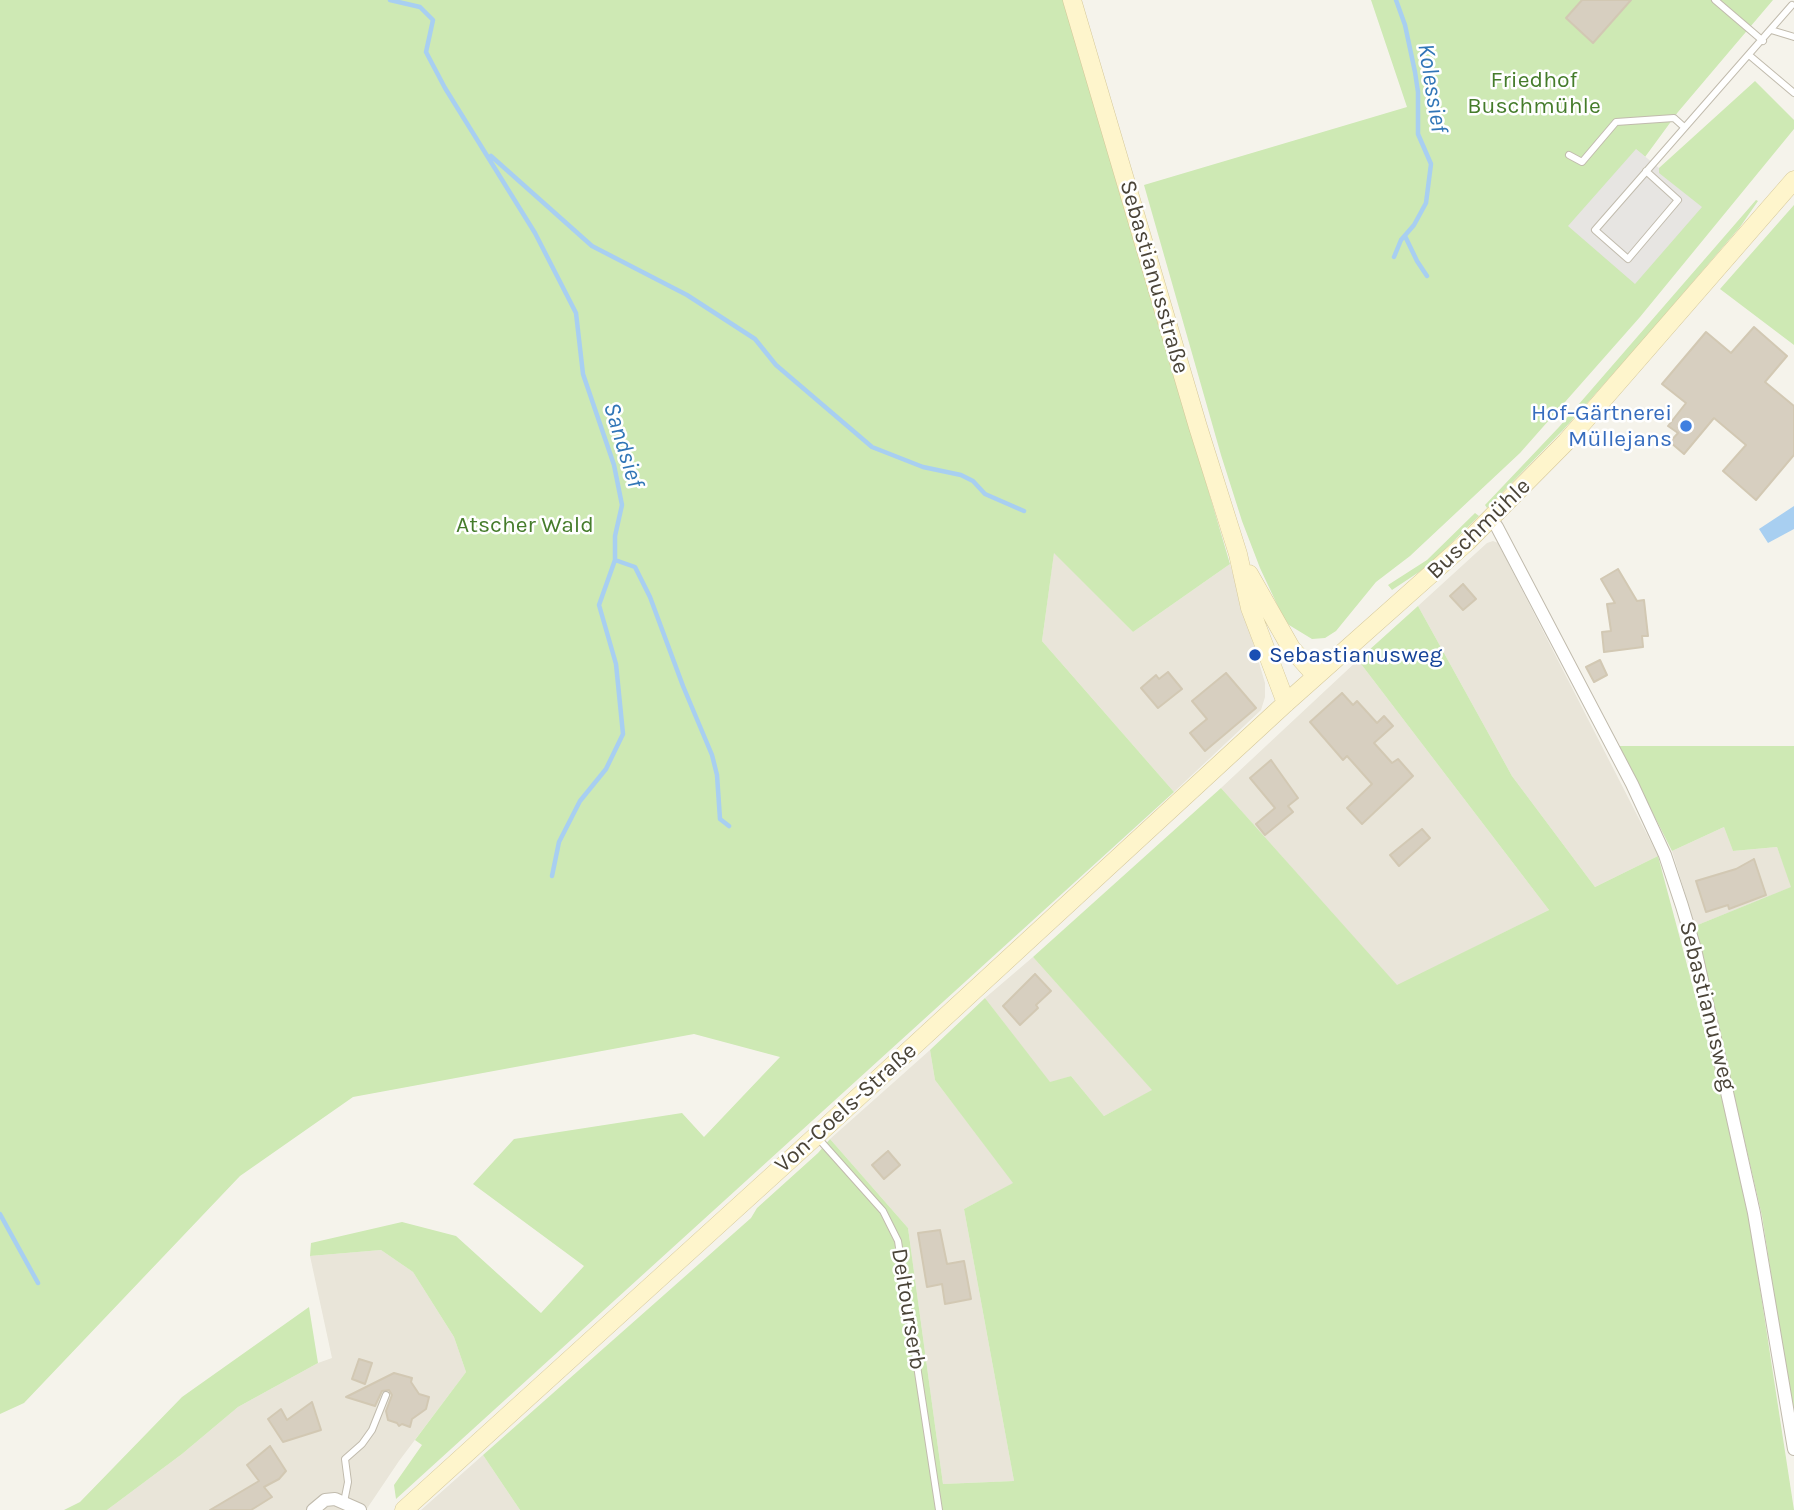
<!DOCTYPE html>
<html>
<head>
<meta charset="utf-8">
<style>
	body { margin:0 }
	canvas { display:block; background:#f5f3eb }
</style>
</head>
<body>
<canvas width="1794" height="1510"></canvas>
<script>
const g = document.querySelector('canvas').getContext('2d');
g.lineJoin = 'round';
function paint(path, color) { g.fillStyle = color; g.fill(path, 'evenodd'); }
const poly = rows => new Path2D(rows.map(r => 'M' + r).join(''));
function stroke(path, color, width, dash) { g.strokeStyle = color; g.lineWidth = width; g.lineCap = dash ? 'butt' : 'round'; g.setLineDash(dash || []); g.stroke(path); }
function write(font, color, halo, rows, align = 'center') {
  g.font = font + ' Karla,sans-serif'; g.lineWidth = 5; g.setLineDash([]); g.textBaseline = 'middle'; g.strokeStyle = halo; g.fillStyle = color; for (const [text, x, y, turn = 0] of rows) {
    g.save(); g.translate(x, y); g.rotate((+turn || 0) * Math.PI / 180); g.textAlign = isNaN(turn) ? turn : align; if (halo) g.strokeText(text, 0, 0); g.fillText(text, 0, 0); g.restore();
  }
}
paint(poly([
	[1493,541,1498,543,1658,856,1595,887,1512,776,1418,606,1487,543],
	[1054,552,1133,632,1230,564,1265,683,1265,697,1261,710,1174,792,1042,641],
	[1358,660,1549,910,1397,986,1221,788],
	[1724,827,1733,851,1777,847,1792,887,1695,926,1672,851],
	[1033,957,1153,1090,1104,1116,1071,1076,1050,1083,985,998],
	[930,1050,935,1080,1014,1183,964,1209,1014,1481,943,1484,908,1228,830,1139],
	[381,1250,413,1272,454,1337,466,1372,399,1461,366,1510,107,1510,182,1454,238,1407,318,1363,332,1358,310,1256],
	[483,1455,520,1510,421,1510]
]), '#e9e5d9');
paint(poly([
	[0,0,1064,0,1230,564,1133,632,1054,553,1042,641,1174,792,396,1499,394,1485,422,1445,415,1440,466,1372,454,1337,413,1272,381,1250,310,1256,311,1243,402,1222,456,1236,541,1313,584,1266,473,1184,514,1139,682,1113,704,1137,780,1057,694,1034,353,1097,240,1176,24,1403,0,1414],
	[1371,0,1773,0,1678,112,1645,157,1636,149,1659,173,1659,168,1755,81,1794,120,1794,129,1640,317,1520,453,1410,556,1376,582,1336,631,1325,638,1312,639,1289,625,1282,615,1260,568,1242,521,1221,455,1144,185,1407,107],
	[1756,200,1758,201,1740,227,1644,339,1564,429,1487,508,1485,505,1559,427],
	[1794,205,1794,345,1720,289],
	[1475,513,1479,516,1428,566,1392,590,1388,585,1427,560],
	[1418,606,1512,776,1595,887,1658,856,1723,1100,1751,1230,1794,1510,520,1510,483,1455,751,1218,757,1208,818,1153,830,1139,908,1228,943,1484,1014,1481,964,1209,1013,1183,935,1080,930,1050,985,998,1050,1082,1071,1076,1104,1116,1152,1090,1033,957,1221,788,1397,985,1549,910,1358,660],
	[1619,746,1794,746,1794,1422,1762,1216,1695,926,1791,887,1777,847,1733,851,1724,827,1672,851],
	[309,1307,318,1363,238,1407,182,1454,107,1510,64,1510,80,1502,182,1397]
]), '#cee9b4');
paint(poly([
	[1636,149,1659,168,1659,173,1702,207,1635,284,1568,226]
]), '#e7e5e2');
paint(poly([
	[1794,506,1794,529,1768,543,1759,529]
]), '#a8cff1');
stroke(poly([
	[390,0,420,7,433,20,426,52,445,88,535,233,576,313,583,374,614,465,622,505,615,536,615,560,599,605,616,664,623,734,606,769,580,801,559,842,552,876],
	[491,156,592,246,687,295,755,339,776,365,872,447,923,467,961,475,973,481,985,494,1024,511],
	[1405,236,1417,261,1427,276],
	[1394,257,1401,240,1414,225,1426,203,1431,164,1418,134,1418,92,1415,72,1405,25,1396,0],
	[615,560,635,567,650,597,683,686,712,755,717,775,720,819,729,826],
	[0,1214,38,1283]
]), '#a8cff1', 4.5);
const building = poly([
	[1582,0,1631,0,1593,43,1566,18,1582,0],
	[1754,327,1787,356,1765,382,1794,406,1794,455,1756,500,1723,471,1746,445,1714,418,1684,454,1670,442,1678,433,1668,426,1686,403,1662,384,1706,332,1731,353,1754,327],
	[1618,569,1637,601,1644,600,1648,636,1642,636,1643,647,1604,652,1602,632,1611,631,1607,604,1615,603,1601,579,1618,569],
	[1463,584,1476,599,1463,610,1450,596,1463,584],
	[1600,660,1607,675,1594,682,1586,667,1600,660],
	[1168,672,1182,689,1158,708,1141,688,1156,675,1159,679,1168,672],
	[1226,673,1256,708,1205,751,1190,733,1207,719,1192,701,1226,673],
	[1342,693,1353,705,1357,701,1377,723,1384,716,1393,726,1374,743,1392,763,1398,759,1413,776,1362,824,1347,808,1372,784,1347,756,1343,760,1310,722,1342,693],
	[1271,760,1298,798,1288,806,1293,812,1265,835,1256,824,1275,808,1250,778,1271,760],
	[1422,829,1430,838,1399,866,1390,855,1422,829],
	[1754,859,1766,895,1729,909,1728,905,1706,912,1696,881,1736,869,1754,859],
	[1035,974,1051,991,1036,1005,1038,1008,1020,1025,1003,1006,1035,974],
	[888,1151,900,1165,884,1179,872,1165,888,1151],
	[940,1230,947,1264,964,1261,971,1299,945,1304,942,1284,927,1287,918,1233,940,1230],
	[359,1359,372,1363,365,1384,352,1379,359,1359],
	[394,1373,412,1378,411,1382,419,1394,429,1397,426,1409,412,1419,410,1427,402,1424,399,1426,397,1423,388,1420,386,1411,392,1395,389,1390,382,1391,375,1406,346,1397,394,1373],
	[312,1402,321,1430,283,1442,268,1419,281,1409,287,1420,312,1402],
	[270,1446,286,1471,279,1479,264,1487,272,1497,251,1510,210,1510,259,1481,247,1465,270,1446]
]);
paint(building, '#d7cfc0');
stroke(building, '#d2c8b3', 2);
const lane = poly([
	[1715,0,1763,41],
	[1771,30,1794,37],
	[1749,55,1794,93],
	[1569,155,1582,162,1616,122,1674,118,1684,127],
	[1646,171,1678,200,1628,259,1595,230,1792,5],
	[817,1137,883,1211,898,1241,939,1510],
	[344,1502,348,1482,345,1459,362,1444,372,1430,386,1395]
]);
const street = poly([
	[1491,519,1497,527,1632,784,1665,855,1682,906,1695,949,1754,1213,1794,1449],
	[313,1510,325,1500,335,1499,360,1510]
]);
const secondary = poly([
	[1072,0,1198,427,1238,554,1250,608,1286,703],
	[1249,574,1291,648,1316,676],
	[404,1510,816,1136,1286,703,1467,542,1566,442,1794,180]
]);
stroke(lane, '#c1bbad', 8);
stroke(street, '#c1bbad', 14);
stroke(secondary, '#d5c89a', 19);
stroke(lane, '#fff', 6);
stroke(street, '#fff', 12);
stroke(secondary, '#fef5cc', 18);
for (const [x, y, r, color] of [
	[1686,426,7,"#3f7fe0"],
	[1255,655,7,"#1a4fb4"]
]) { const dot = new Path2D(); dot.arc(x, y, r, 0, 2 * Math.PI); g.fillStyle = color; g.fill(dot); stroke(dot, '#fff', 2.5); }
write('23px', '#457c2b', '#fff', [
	["Friedhof",1534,80],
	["Buschmühle",1534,106],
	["Atscher Wald",525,525]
]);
write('23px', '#4a4438', '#fff', [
	["Sebastianusstraße",1154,277,74],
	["Buschmühle",1479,529,-44],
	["Sebastianusweg",1707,1006,76],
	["Von-Coels-Straße",846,1108,-42],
	["Deltourserb",908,1309,81]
]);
write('23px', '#366cbe', '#fff', [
	["Hof-Gärtnerei",1672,413],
	["Müllejans",1672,439]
], 'right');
write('23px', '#164399', '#fff', [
	["Sebastianusweg",1269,655]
], 'left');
write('italic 24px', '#3176b7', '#fff', [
	["Kolessief",1432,88,81],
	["Sandsief",623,445,73]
]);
</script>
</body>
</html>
